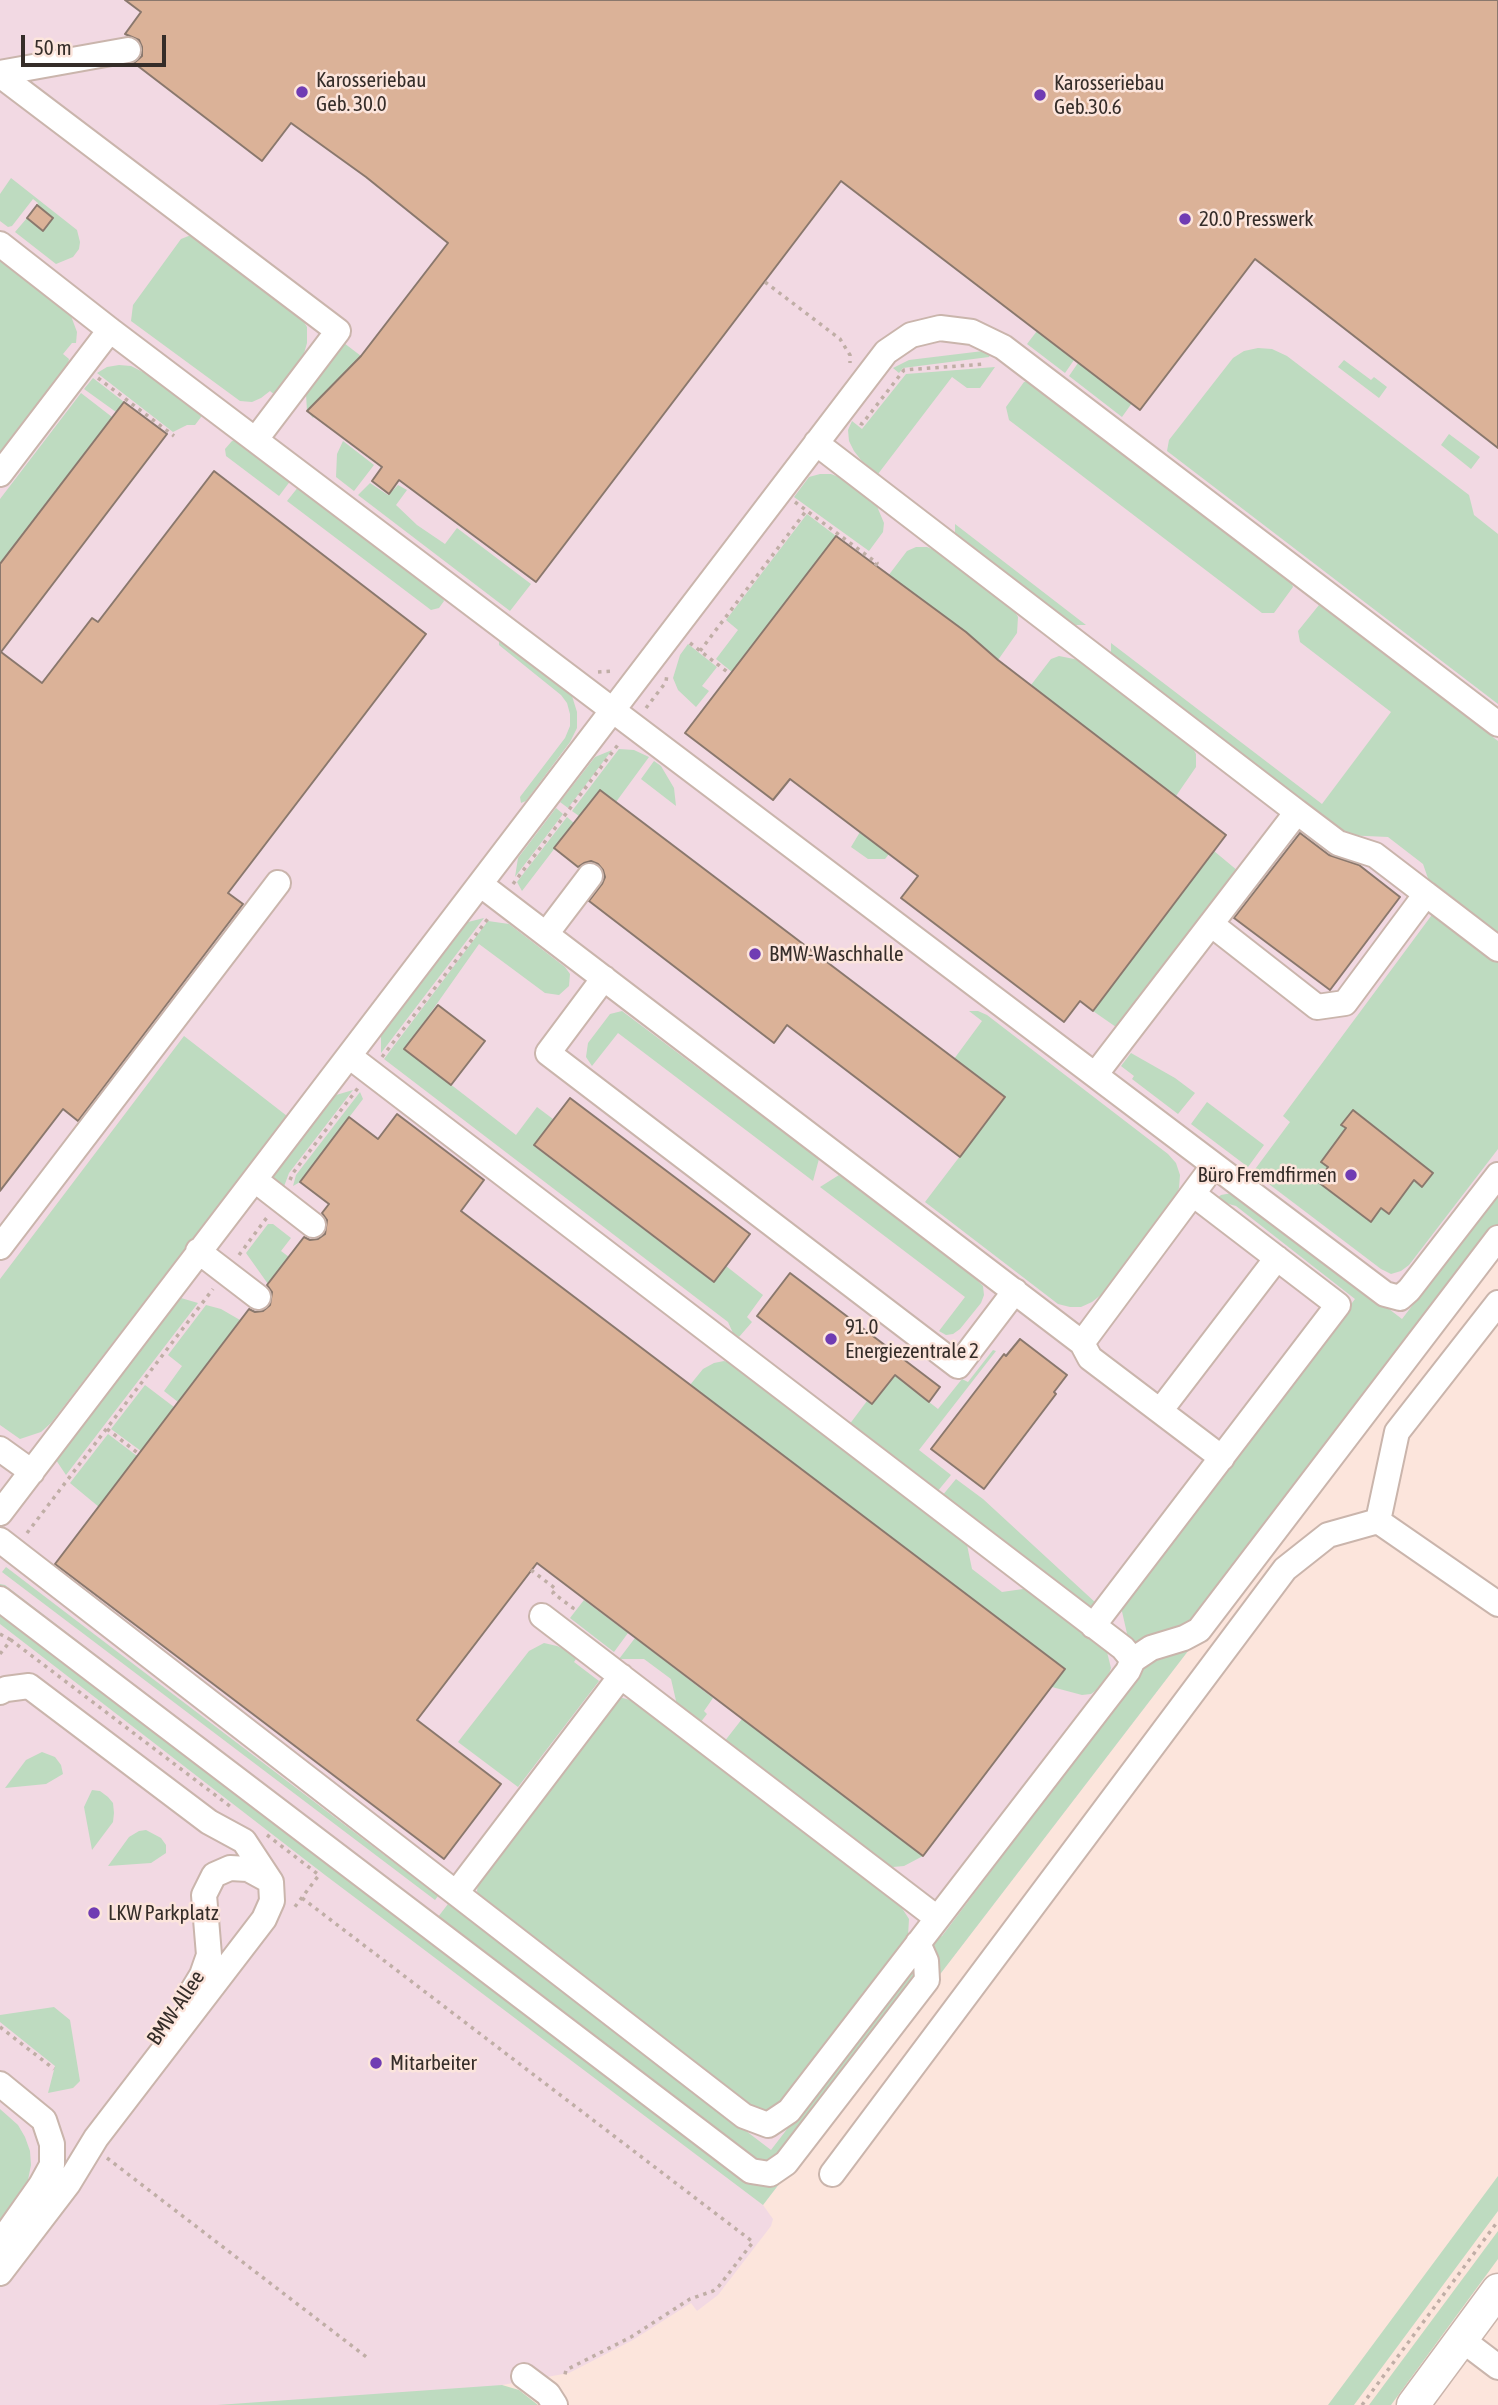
<!DOCTYPE html>
<html>
<head>
<meta charset="utf-8">
<style>
	body { margin:0 }
	#map { position:relative; width:1498px; height:2405px; overflow:hidden; background:#fce5dc; font-family:"Asap Condensed",sans-serif }
	canvas { display:block }
	.scale { position:absolute; left:21px; top:35px; width:145px; height:32px; box-sizing:border-box; border:4px solid #352d29; border-top:0; padding-left:9px; font-size:21px; line-height:24px; white-space:nowrap; color:#352d29; -webkit-text-stroke:5px #fce5dc; paint-order:stroke }
</style>
</head>
<body>
<div id="map">
<canvas width="1498" height="2405"></canvas>
<div class="scale">50 m</div>
</div>
<script>
const g = document.querySelector('canvas').getContext('2d');
g.lineJoin = 'round';
function paint(path, color) { g.fillStyle = color; g.fill(path, 'evenodd'); }
const poly = rows => new Path2D(rows.map(r => 'M' + r).join(''));
function stroke(path, color, width, dash) { g.strokeStyle = color; g.lineWidth = width; g.lineCap = dash ? 'butt' : 'round'; g.setLineDash(dash || []); g.stroke(path); }
function write(font, color, halo, rows, align = 'center') {
  g.font = font + ' "Asap Condensed",sans-serif'; g.lineWidth = 5; g.setLineDash([]); g.textBaseline = 'middle'; g.strokeStyle = halo; g.fillStyle = color; for (const [text, x, y, turn = 0] of rows) {
    g.save(); g.translate(x, y); g.rotate((+turn || 0) * Math.PI / 180); g.textAlign = isNaN(turn) ? turn : align; if (halo) g.strokeText(text, 0, 0); g.fillText(text, 0, 0); g.restore();
  }
}
paint(poly([
	[0,0,1498,0,1498,1247,763,2205,773,2219,771,2226,718,2295,697,2311,691,2303,633,2340,569,2373,452,2394,246,2405,0,2405]
]), '#f2d9e3');
paint(poly([
	[11,178,77,230,80,242,79,249,73,257,56,264,15,232,27,218,43,230,52,218,37,205,38,203,33,199,12,226,8,227,0,221,0,194],
	[191,235,201,237,299,314,307,327,307,343,303,357,275,395,270,391,261,398,252,402,240,401,131,321,133,305,181,239],
	[0,256,68,308,77,332,76,343,72,343,63,354,69,359,68,364,0,454],
	[1037,331,1074,360,1065,373,1027,344],
	[344,343,361,356,313,418,307,411,306,394],
	[1258,348,1272,349,1287,356,1469,495,1474,515,1498,534,1498,704,1167,451,1169,440,1233,358,1244,351],
	[983,351,992,352,989,357,903,368,899,373,893,368,909,360],
	[1344,360,1371,380,1374,377,1387,387,1379,398,1338,367],
	[1078,363,1132,403,1122,417,1069,376],
	[119,365,131,366,143,372,146,368,204,413,195,425,187,425,173,432,97,373,107,367],
	[995,367,980,388,967,388,952,377,878,474,861,460,854,451,849,441,848,430,852,421,862,429,906,374],
	[93,378,124,402,116,412,84,389],
	[1024,382,1027,382,1292,584,1293,587,1274,613,1262,613,1009,420,1006,407],
	[81,393,112,417,0,563,0,499],
	[1449,434,1480,457,1471,469,1441,445],
	[239,440,291,480,279,496,226,456,225,449,232,441],
	[343,441,374,465,354,491,336,477,337,454],
	[820,474,831,474,844,479,876,504,884,523,883,532,869,551,794,497,809,477],
	[370,483,388,495,398,485,407,490,396,505,417,525,445,544,457,528,531,584,510,611,358,495],
	[299,486,440,594,444,601,439,608,431,610,287,501],
	[807,514,836,536,732,672,716,659,738,630,726,620],
	[955,524,1086,625,1074,625,955,533],
	[916,547,927,547,939,552,1014,610,1018,617,1017,633,998,660,966,632,888,576,907,551],
	[1319,605,1498,741,1498,940,1431,887,1423,864,1388,837,1344,835,1111,654,1111,643,1322,804,1391,712,1300,642,1298,631],
	[499,641,572,696,577,712,577,728,570,742,526,801,521,803,520,797,565,738,570,726,570,714,567,703,561,695,499,645],
	[688,644,717,667,702,686,709,691,696,707,678,690,673,678,680,655],
	[1059,656,1079,660,1192,747,1196,754,1196,767,1176,796,1031,685,1051,659],
	[619,749,634,750,649,757,616,802,600,790,579,816,572,811],
	[612,750,568,808,560,802,595,757],
	[654,761,661,766,674,788,676,806,641,779],
	[556,808,563,814,515,877,518,858],
	[567,817,574,823,522,891,517,882],
	[860,832,889,854,885,859,868,859,851,847],
	[1214,851,1238,871,1116,1027,1093,1011],
	[1437,908,1498,954,1498,1149,1409,1265,1401,1271,1391,1274,1381,1269,1253,1172,1290,1122,1283,1116],
	[484,918,381,1053,381,1036,468,922],
	[488,921,509,924,565,967,570,974,569,986,559,995,545,993,479,944,405,1049,516,1135,537,1107,553,1119,534,1146,713,1282,726,1266,763,1295,747,1317,752,1322,739,1337,733,1333,728,1322,384,1059],
	[622,1011,819,1159,813,1181,618,1033,592,1066,586,1057,588,1043,610,1014],
	[969,1011,978,1011,987,1015,1168,1154,1176,1163,1180,1175,1179,1188,1174,1199,1102,1294,1092,1302,1081,1307,1070,1307,1058,1304,925,1202,1005,1097,954,1059,982,1021],
	[184,1036,287,1116,51,1423,41,1432,20,1439,0,1425,0,1279],
	[1131,1053,1175,1078,1195,1093,1178,1114,1132,1079,1134,1076,1121,1066],
	[353,1090,289,1173,282,1192,273,1177,336,1095],
	[360,1092,363,1099,300,1182,293,1186,296,1175],
	[1207,1102,1264,1145,1248,1167,1191,1124],
	[839,1175,977,1280,983,1286,984,1295,981,1303,960,1329,953,1334,946,1335,939,1331,965,1297,820,1187],
	[1232,1193,1243,1197,1402,1319,1498,1194,1498,1247,763,2205,325,1875,0,1624,0,1584,5,1585,438,1917,448,1904,771,2150,933,1939,942,1936,1153,1657,1128,1638,1121,1607,1355,1299,1236,1206,1215,1200,1221,1195],
	[268,1224,273,1224,291,1238,281,1251,289,1257,268,1284,246,1253],
	[181,1298,198,1303,66,1475,56,1460],
	[206,1305,221,1309,240,1320,178,1402,164,1391,182,1366,168,1355],
	[993,1350,996,1351,919,1450,951,1475,937,1492,849,1425,867,1401,872,1404,905,1361,911,1364,900,1379,938,1409,962,1379,968,1382],
	[724,1361,736,1365,966,1540,972,1569,1002,1592,1030,1588,1106,1648,1111,1668,1108,1677,1098,1689,1091,1694,1082,1695,1052,1687,690,1385,703,1369,714,1363],
	[145,1385,174,1407,141,1451,111,1429],
	[108,1434,137,1456,99,1507,70,1483],
	[956,1479,983,1499,1097,1604,1087,1607,942,1496],
	[6,1567,438,1896,435,1900,2,1572],
	[584,1600,628,1633,614,1652,570,1618],
	[635,1638,713,1698,704,1711,707,1714,700,1723,677,1705,671,1679,644,1659,619,1659],
	[544,1643,557,1646,578,1656,574,1662,599,1681,518,1787,458,1742,529,1651],
	[619,1697,634,1701,898,1902,909,1919,908,1936,782,2104,767,2112,758,2111,480,1898,477,1891,478,1883],
	[742,1719,923,1856,904,1866,893,1867,882,1864,724,1742],
	[42,1752,55,1757,61,1765,63,1774,46,1784,5,1788,26,1760],
	[92,1790,100,1791,108,1797,113,1803,114,1813,113,1822,92,1850,84,1807],
	[146,1830,161,1838,166,1845,166,1853,151,1863,108,1866,129,1837,139,1831],
	[54,2007,70,2020,80,2081,73,2088,48,2093,55,2066,0,2022,0,2015],
	[0,2109,18,2125,25,2137,30,2151,31,2165,28,2180,0,2220],
	[1498,2176,1498,2211,1354,2405,1328,2405],
	[1498,2231,1498,2259,1391,2405,1369,2405],
	[502,2385,519,2390,538,2405,217,2405]
]), '#bedbc0');
const building = poly([
	[125,0,1498,0,1498,448,1255,259,1140,410,841,181,536,582,399,480,389,494,372,481,382,467,307,411,361,356,448,243,366,177,291,123,262,161,134,63,142,56,142,47,139,40,125,34,141,12,125,0],
	[37,205,53,218,43,231,27,218,37,205],
	[124,402,167,434,1,652,42,683,92,618,98,622,214,471,426,634,228,893,243,904,78,1121,63,1109,0,1191,0,564,124,402],
	[836,536,966,632,998,660,1226,835,1093,1011,1080,1001,1064,1022,901,898,918,876,889,854,790,779,773,800,685,733,836,536],
	[600,790,1005,1097,960,1157,787,1025,774,1043,589,901,602,884,605,877,603,870,598,864,591,861,584,863,578,867,554,848,600,790],
	[1300,833,1329,855,1359,865,1400,897,1330,990,1234,918,1300,833],
	[438,1005,485,1041,451,1085,404,1049,438,1005],
	[570,1098,750,1234,714,1282,534,1145,570,1098],
	[1353,1110,1433,1173,1422,1187,1414,1180,1389,1214,1381,1208,1371,1222,1318,1182,1328,1167,1321,1162,1346,1128,1341,1125,1353,1110],
	[397,1114,484,1180,461,1211,1065,1669,923,1856,537,1563,417,1720,501,1784,444,1859,55,1564,249,1309,255,1312,263,1311,270,1305,272,1292,267,1285,304,1237,310,1240,318,1239,325,1234,327,1220,322,1213,329,1204,300,1182,349,1117,378,1139,397,1114],
	[790,1273,940,1387,929,1402,895,1375,872,1404,757,1316,790,1273],
	[1020,1339,1067,1375,1054,1392,1056,1394,984,1489,931,1449,1004,1354,1006,1356,1020,1339]
]);
paint(building, '#dbb298');
stroke(building, '#8a786d', 2);
const minor = poly([
	[0,73,128,50],
	[0,75,338,331,256,439],
	[0,244,110,330,1214,1165,1082,1343,480,884],
	[816,443,1297,812,1095,1075],
	[0,474,110,330],
	[1297,812,1338,843,1375,855,1426,894],
	[1211,924,1317,1007,1345,1003,1426,894,1498,949],
	[546,934,590,876],
	[604,978,548,1053,958,1366,1015,1291],
	[1214,1165,1385,1294,1400,1298,1409,1290,1498,1175],
	[255,1180,313,1225],
	[0,1247,278,883],
	[198,1251,258,1297],
	[1082,1343,1090,1358,1222,1458],
	[1160,1411,1277,1258],
	[0,1449,32,1472],
	[0,1513,886,352,911,335,940,328,972,332,1003,347,1498,724],
	[1378,1521,1397,1432,1498,1303],
	[0,1540,744,2116,768,2125,789,2111,1128,1671,1133,1660,1123,1648,349,1056],
	[0,1599,751,2171,770,2174,786,2163,927,1980,926,1961,918,1943],
	[542,1616,937,1918],
	[1093,1626,1338,1305,1193,1194],
	[1133,1660,1151,1648,1184,1638,1199,1630,1498,1238],
	[0,1692,6,1689,29,1686,209,1822,244,1841,271,1882,272,1901,264,1919,96,2138,68,2184,0,2273],
	[456,1893,621,1676],
	[188,1998,202,1975,209,1955,204,1895,214,1875,230,1868,248,1869,270,1881],
	[0,2084,44,2120,52,2144,52,2165,41,2185,0,2243],
	[832,2174,1285,1569,1328,1535,1378,1521,1498,1604],
	[1461,2339,1498,2367],
	[524,2376,548,2394,555,2405]
]);
const major = poly([
	[1413,2405,1498,2290]
]);
stroke(minor, '#cab5ac', 28);
stroke(major, '#cab5ac', 35);
stroke(poly([
	[765,282,840,339,850,355,850,363],
	[98,378,174,436],
	[860,423,862,424,904,370,986,364],
	[795,502,877,563,875,566],
	[690,643,730,674],
	[700,651,806,511],
	[598,672,614,671],
	[646,708,666,682,667,674],
	[513,884,620,742],
	[382,1057,490,916],
	[290,1180,293,1173,358,1088],
	[239,1255,268,1216],
	[107,1429,139,1454],
	[27,1533,213,1289],
	[531,1570,556,1589,553,1593,573,1608,570,1612],
	[0,1634,11,1640],
	[0,1654,11,1640,231,1807],
	[267,1835,319,1875,294,1908],
	[302,1898,753,2242,719,2286,713,2291,690,2299,631,2337,566,2370,564,2379],
	[0,2027,54,2069],
	[107,2158,369,2359],
	[1362,2405,1498,2221]
]), '#c0aea6', 3.5, [3.5, 5]);
stroke(minor, '#fff', 24);
stroke(major, '#fff', 32);
for (const [x, y, r, color] of [
	[302,92,7,"#703cb3"],
	[1040,95,7,"#703cb3"],
	[1185,219,7,"#703cb3"],
	[755,954,7,"#703cb3"],
	[1351,1175,7,"#703cb3"],
	[831,1339,7,"#703cb3"],
	[94,1913,7,"#703cb3"],
	[376,2063,7,"#703cb3"]
]) { const dot = new Path2D(); dot.arc(x, y, r, 0, 2 * Math.PI); g.fillStyle = color; g.fill(dot); stroke(dot, '#fce5dc', 2.5); }
write('21px', '#352d29', '#fce5dc', [
	["Karosseriebau",316,80],
	["Geb. 30.0",316,104],
	["Karosseriebau",1054,83],
	["Geb.30.6",1054,107],
	["20.0 Presswerk",1199,219],
	["BMW-Waschhalle",769,954],
	["Büro Fremdfirmen",1337,1175,"right"],
	["91.0",845,1327],
	["Energiezentrale 2",845,1351],
	["LKW Parkplatz",108,1913],
	["Mitarbeiter",390,2063]
], 'left');
write('21px', '#352d29', '#fce5dc', [
	["BMW-Allee",176,2008,-56]
]);
</script>
</body>
</html>
